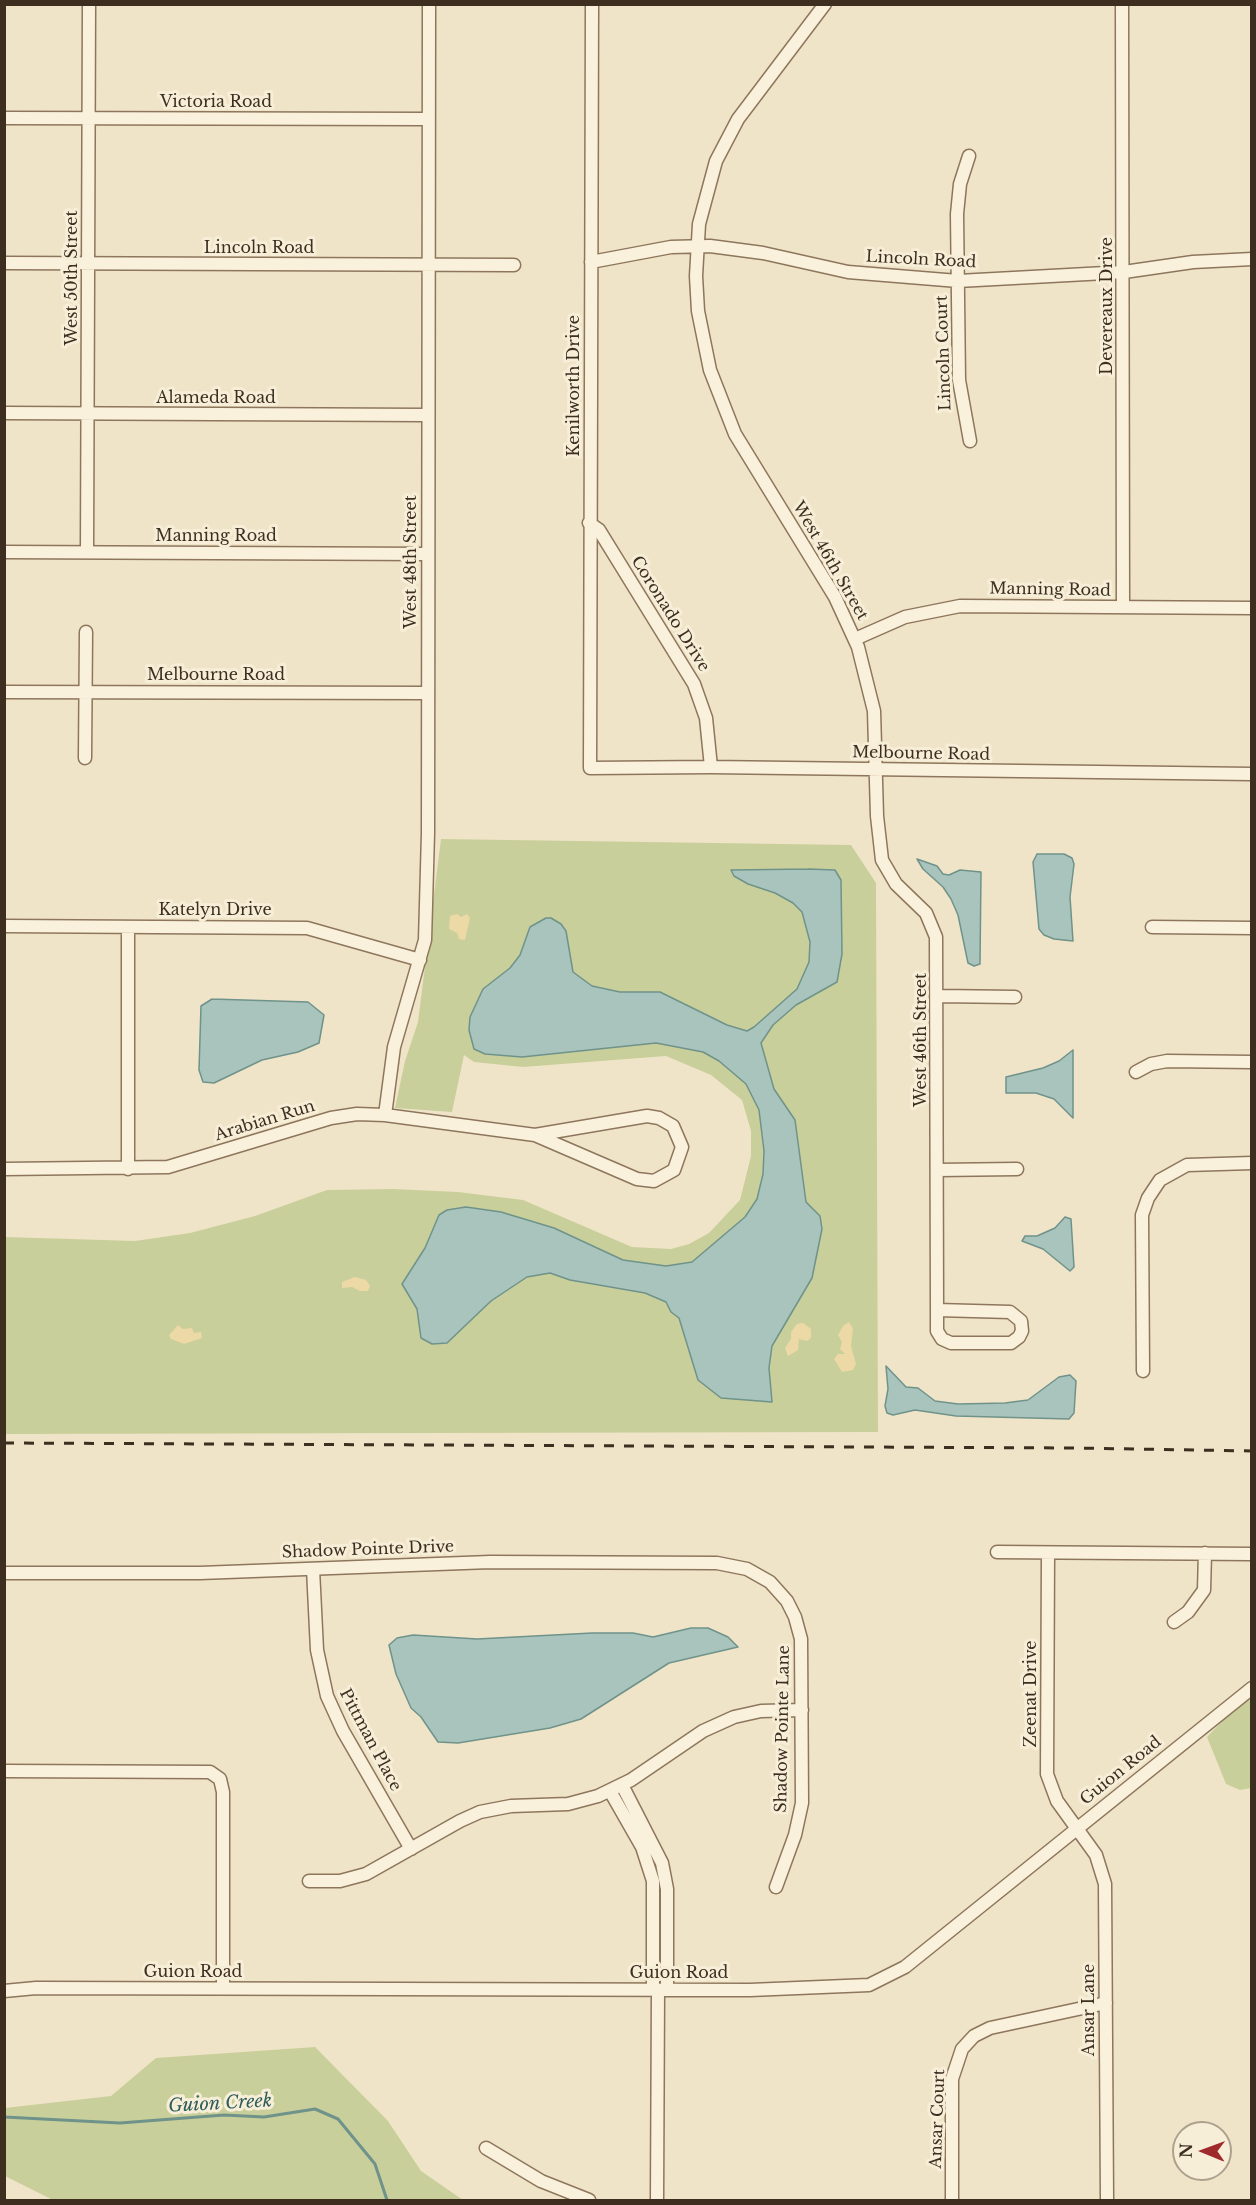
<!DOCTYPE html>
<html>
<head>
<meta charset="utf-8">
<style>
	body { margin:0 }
	#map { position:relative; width:1256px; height:2205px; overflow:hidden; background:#f0e4c8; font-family:"Libre Baskerville",serif }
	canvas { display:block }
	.frame { position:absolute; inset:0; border:6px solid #3d2e20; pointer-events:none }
	.north { position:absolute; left:1172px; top:2121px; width:60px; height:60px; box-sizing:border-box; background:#f7eed8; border:2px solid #ada18e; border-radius:50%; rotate:271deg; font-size:16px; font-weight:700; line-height:24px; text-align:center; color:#3d2e20 }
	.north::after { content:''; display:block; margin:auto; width:21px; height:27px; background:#9e2a2b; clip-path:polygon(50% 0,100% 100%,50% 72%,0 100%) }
</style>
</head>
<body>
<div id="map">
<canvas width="1256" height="2205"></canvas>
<div class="frame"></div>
<div class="north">N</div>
</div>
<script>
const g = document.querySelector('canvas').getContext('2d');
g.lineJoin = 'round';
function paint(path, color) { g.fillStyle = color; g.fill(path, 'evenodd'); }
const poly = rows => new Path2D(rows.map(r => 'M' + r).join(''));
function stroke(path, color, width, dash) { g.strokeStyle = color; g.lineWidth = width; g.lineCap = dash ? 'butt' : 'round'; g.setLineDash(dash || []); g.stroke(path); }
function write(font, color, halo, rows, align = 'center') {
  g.font = font + ' "Libre Baskerville",serif'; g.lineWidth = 6; g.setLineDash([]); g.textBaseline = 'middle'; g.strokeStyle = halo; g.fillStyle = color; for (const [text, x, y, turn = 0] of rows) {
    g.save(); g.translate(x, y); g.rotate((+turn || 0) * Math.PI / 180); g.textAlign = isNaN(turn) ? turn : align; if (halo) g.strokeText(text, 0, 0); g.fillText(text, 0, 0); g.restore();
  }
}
paint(poly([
	[441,839,851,845,876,883,878,1432,5,1434,5,1237,135,1241,190,1233,255,1216,327,1190,393,1189,458,1192,523,1200,632,1247,671,1249,689,1244,709,1233,740,1200,751,1156,751,1131,742,1100,711,1075,666,1056,523,1067,474,1062,464,1055,452,1112,395,1108,405,1061,418,1022],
	[1251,1699,1251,1788,1240,1790,1226,1784,1207,1737,1232,1711],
	[315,2047,388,2121,421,2171,463,2200,53,2200,5,2176,5,2108,111,2096,156,2058]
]), '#c9cf9b');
paint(poly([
	[457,914,461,917,467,914,470,918,465,940,459,939,457,933,449,929,450,916],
	[355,1277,366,1280,370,1286,368,1291,360,1291,352,1287,342,1288,342,1282],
	[849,1322,853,1329,851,1346,856,1364,853,1370,842,1372,834,1359,838,1354,845,1354,840,1349,842,1342,838,1335,843,1326],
	[803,1323,811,1329,811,1338,807,1341,799,1339,798,1350,788,1356,785,1348,791,1339,791,1332,797,1324],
	[178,1325,183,1329,192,1328,194,1333,201,1332,202,1338,184,1344,171,1339,169,1335]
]), '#ecd9a5');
const water = poly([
	[1037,854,1064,854,1072,858,1074,864,1070,897,1073,941,1054,939,1044,935,1039,929,1033,862,1037,854],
	[917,859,937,866,943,874,949,875,960,870,981,872,980,964,974,966,968,963,958,915,951,899,943,887,923,869,917,859],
	[808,869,835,870,841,880,842,954,837,982,796,1005,773,1025,761,1043,774,1089,795,1120,806,1202,820,1216,822,1229,812,1278,772,1346,769,1368,772,1402,721,1398,698,1380,679,1318,671,1312,666,1302,645,1293,570,1280,550,1273,527,1277,491,1301,447,1343,432,1344,421,1338,417,1309,402,1284,425,1248,439,1215,447,1210,466,1207,501,1212,554,1228,623,1260,666,1266,692,1262,745,1217,757,1199,763,1174,764,1151,759,1110,746,1084,719,1061,703,1052,656,1043,522,1057,485,1054,474,1049,469,1030,470,1017,483,989,510,968,520,955,530,927,546,918,551,918,561,924,566,931,573,972,592,986,620,992,660,992,727,1025,747,1031,754,1027,797,989,809,962,810,942,802,912,793,903,775,893,748,884,734,876,731,870,808,869],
	[212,999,308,1002,324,1015,319,1043,298,1052,262,1060,214,1083,203,1082,199,1070,201,1006,212,999],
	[1073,1050,1073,1118,1054,1099,1036,1093,1006,1093,1006,1077,1043,1068,1059,1061,1073,1050],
	[1065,1217,1071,1219,1074,1267,1070,1271,1043,1249,1022,1241,1025,1236,1037,1236,1055,1228,1065,1217],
	[886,1366,906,1387,918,1388,935,1401,958,1404,1005,1403,1028,1400,1059,1377,1070,1375,1076,1381,1074,1413,1069,1419,956,1416,915,1410,893,1415,887,1413,885,1406,888,1389,886,1366],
	[691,1628,708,1628,728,1637,738,1647,669,1663,581,1719,550,1728,458,1743,438,1742,421,1717,411,1708,396,1674,389,1645,397,1638,413,1635,477,1639,592,1633,633,1633,653,1637,691,1628]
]);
paint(water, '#a9c4bc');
stroke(water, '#6f938a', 1.5);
stroke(poly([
	[4,2117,120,2123,224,2115,264,2117,315,2109,338,2119,375,2164,387,2200]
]), '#6f938a', 3);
const minor = poly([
	[592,4,590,768,711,767,1252,774],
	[825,4,738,119,716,161,699,224,696,276,698,311,710,370,735,434,835,597,858,647,874,711,877,816,882,860,896,884,926,913,936,937,937,1310],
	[1122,4,1123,607],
	[4,118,428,119],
	[969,156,960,184,957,214,959,380,970,441],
	[591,262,671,247,710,246,763,253,848,272,958,281,1124,272,1193,262,1252,259],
	[4,263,514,265],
	[4,413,427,415],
	[589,523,599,530,694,684,706,718,711,767],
	[4,552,428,554],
	[87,552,89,4],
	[855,639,905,617,960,606,1252,608],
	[4,692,427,693],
	[85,758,86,632],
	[4,926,307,928,420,960],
	[1152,927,1252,928],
	[938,996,1015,997],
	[1136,1072,1151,1064,1167,1061,1252,1062],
	[385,1115,394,1047,425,940,428,833,429,4],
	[647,1116,659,1118,673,1126,682,1147,674,1170,654,1181,637,1179,535,1135,647,1116],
	[4,1169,168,1167,331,1118,357,1114,385,1115,535,1135],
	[128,1169,128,927],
	[937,1170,1017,1169],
	[937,1310,1010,1312,1021,1321,1022,1331,1019,1337,1011,1343,951,1343,942,1339,937,1331,937,1310],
	[1143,1371,1142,1215,1148,1198,1160,1180,1187,1165,1252,1163],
	[997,1552,1252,1554],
	[1048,1553,1047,1774,1057,1801,1096,1855,1105,1884,1107,2200],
	[313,1569,317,1650,327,1696,343,1731,411,1849],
	[4,1573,200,1573,490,1562,717,1563,747,1569,770,1582,787,1601,795,1617,801,1639,802,1803,795,1835,776,1887],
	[1174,1622,1188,1612,1204,1590,1205,1553],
	[4,1771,210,1772,220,1779,223,1792,223,1988],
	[622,1785,662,1863,667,1889,667,1990],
	[610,1791,642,1847,653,1881,653,1990],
	[309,1881,340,1881,366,1874,460,1821,480,1812,511,1806,568,1804,598,1796,631,1780,703,1731,734,1717,761,1711,802,1710],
	[4,1991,36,1988,750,1990,869,1985,905,1967,1252,1688],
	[486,2148,541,2181,589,2200],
	[657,2200,658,1990],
	[952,2200,952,2079,962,2049,974,2036,990,2028,1106,2003]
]);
stroke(minor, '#8d765c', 15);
stroke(minor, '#faf1dc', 12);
stroke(poly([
	[4,1443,1075,1448,1252,1451]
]), '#3d2e20', 3, [10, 10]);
write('16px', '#3d2e20', '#f7eed8', [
	["Victoria Road",216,102],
	["Lincoln Road",259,248],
	["Lincoln Road",921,260,3],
	["West 50th Street",72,278,-90],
	["Devereaux Drive",1107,306,-90],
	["Lincoln Court",944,353,-92],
	["Kenilworth Drive",574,386,-90],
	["Alameda Road",216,398],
	["Manning Road",216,536],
	["West 46th Street",830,561,60],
	["West 48th Street",411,562,-90],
	["Manning Road",1050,590,1],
	["Coronado Drive",670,614,58],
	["Melbourne Road",216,675],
	["Melbourne Road",921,754,1],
	["Katelyn Drive",215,910],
	["West 46th Street",921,1040,-90],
	["Arabian Run",265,1121,-17],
	["Shadow Pointe Drive",368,1550,-2],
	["Zeenat Drive",1031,1694,-90],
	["Shadow Pointe Lane",783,1729,-89],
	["Pittman Place",370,1740,62],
	["Guion Road",1121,1771,-39],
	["Guion Road",193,1972],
	["Guion Road",679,1973],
	["Ansar Lane",1089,2010,-90],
	["Ansar Court",938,2119,-88]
]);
write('italic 18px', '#2f5d5a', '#f7eed8', [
	["Guion Creek",220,2104,-3]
]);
</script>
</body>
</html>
